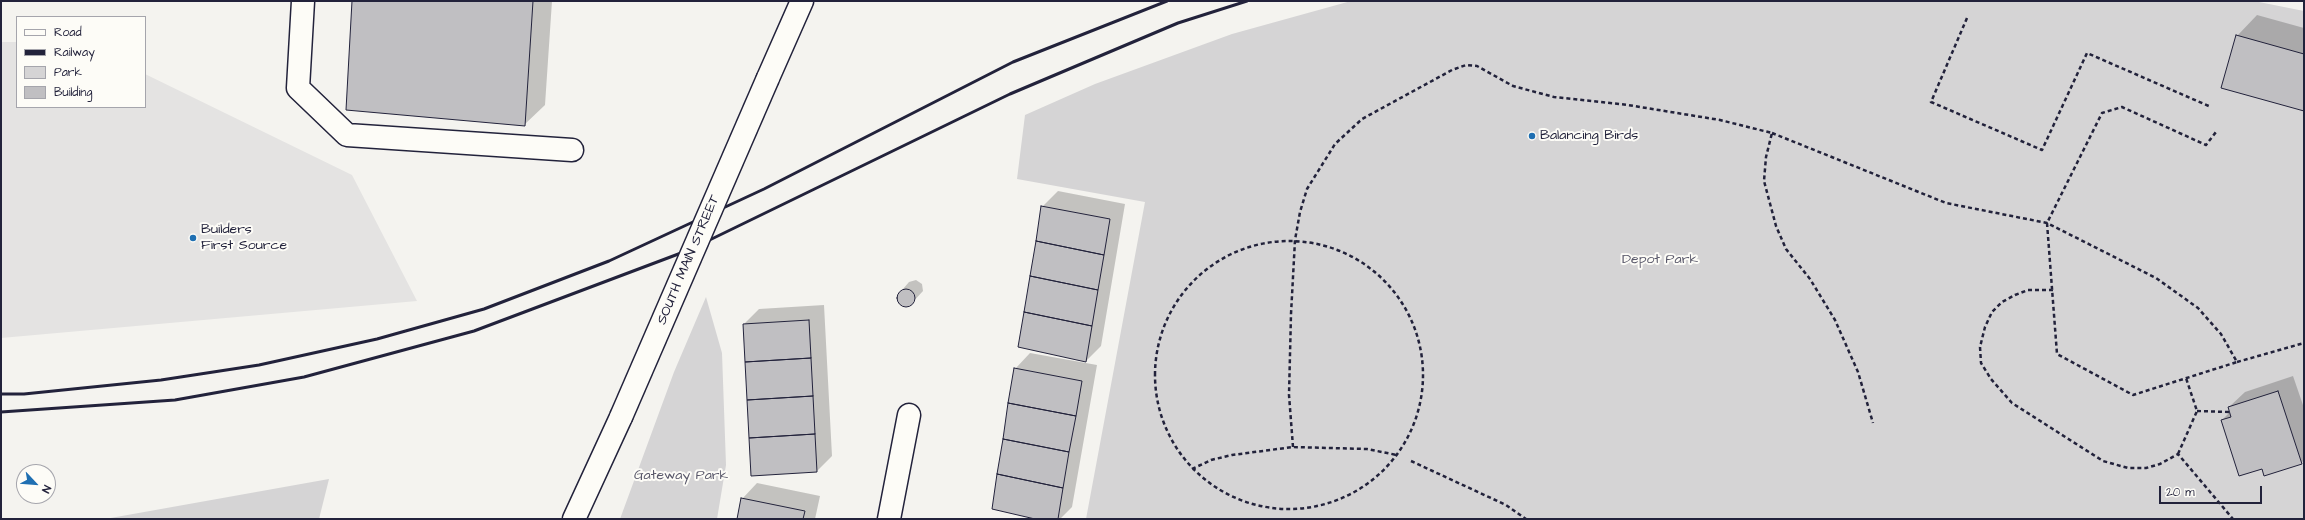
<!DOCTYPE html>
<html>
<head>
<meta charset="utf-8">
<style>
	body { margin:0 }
	#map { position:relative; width:2305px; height:520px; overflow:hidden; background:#f4f3ef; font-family:"Architects Daughter",sans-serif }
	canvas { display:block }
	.frame { position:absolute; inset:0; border:2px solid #22223b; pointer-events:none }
	.legend { position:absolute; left:16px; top:16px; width:130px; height:92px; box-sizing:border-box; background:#fdfcf7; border:1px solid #a5a5ac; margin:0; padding:5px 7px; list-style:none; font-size:12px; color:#22223b }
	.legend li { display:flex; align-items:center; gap:8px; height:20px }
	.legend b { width:20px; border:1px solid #a5a5ac }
	.north { position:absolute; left:16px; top:464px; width:40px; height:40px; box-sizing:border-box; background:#fdfcf7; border:1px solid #a5a5ac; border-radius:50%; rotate:116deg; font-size:11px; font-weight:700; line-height:16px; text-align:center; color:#22223b }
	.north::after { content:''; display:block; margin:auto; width:14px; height:18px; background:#1f6fb2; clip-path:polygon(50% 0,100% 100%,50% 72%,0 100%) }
	.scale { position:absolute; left:2159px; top:486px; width:103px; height:18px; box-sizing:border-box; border:2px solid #22223b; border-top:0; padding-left:5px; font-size:12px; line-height:14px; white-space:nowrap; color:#22223b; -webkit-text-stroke:3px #fdfcf7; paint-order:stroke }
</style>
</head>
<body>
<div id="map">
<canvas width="2305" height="520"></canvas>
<div class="frame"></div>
<ul class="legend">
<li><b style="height:5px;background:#fdfcf7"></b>Road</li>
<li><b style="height:5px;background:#22223b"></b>Railway</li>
<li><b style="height:11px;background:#d5d4d5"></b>Park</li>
<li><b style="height:11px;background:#c0bfc2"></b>Building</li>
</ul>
<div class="north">N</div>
<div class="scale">20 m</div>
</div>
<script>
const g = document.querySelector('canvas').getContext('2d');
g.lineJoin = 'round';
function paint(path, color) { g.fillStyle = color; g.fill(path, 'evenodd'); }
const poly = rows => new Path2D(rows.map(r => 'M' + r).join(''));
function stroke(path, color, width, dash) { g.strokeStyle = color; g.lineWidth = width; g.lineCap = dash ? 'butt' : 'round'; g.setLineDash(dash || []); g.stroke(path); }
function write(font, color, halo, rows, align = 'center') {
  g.font = font + ' "Architects Daughter",sans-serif'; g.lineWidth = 4; g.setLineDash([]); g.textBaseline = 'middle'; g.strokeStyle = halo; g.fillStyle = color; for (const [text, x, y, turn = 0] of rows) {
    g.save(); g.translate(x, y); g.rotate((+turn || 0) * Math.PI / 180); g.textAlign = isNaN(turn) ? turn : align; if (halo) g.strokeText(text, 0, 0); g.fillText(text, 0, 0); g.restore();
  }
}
paint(poly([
	[1,42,17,42,17,107,145,107,145,74,352,175,417,301,1,338]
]), '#e4e3e2');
paint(poly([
	[1351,1,2254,1,2304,11,2304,519,1086,519,1145,202,1017,179,1025,115,1095,84,1232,34],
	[706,297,722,353,726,465,717,519,620,519,674,372],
	[329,479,319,519,105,519]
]), '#d5d4d5');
paint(poly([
	[353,1,552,1,545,105,524,125],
	[2257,15,2304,28,2304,110,2237,36],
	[1058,191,1125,204,1101,346,1086,361,1042,207],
	[916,280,922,284,923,291,910,305,904,306,898,303,897,296,909,282],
	[824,305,832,456,817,471,744,324,759,309],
	[1030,353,1097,365,1072,507,1060,519,1039,519,1015,369],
	[2293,376,2304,408,2304,460,2301,463,2263,467,2222,420,2230,412,2229,407,2245,392],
	[757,483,820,496,815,519,738,519,742,499]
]), '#0003');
const building = poly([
	[352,1,533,1,525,126,346,110,352,1],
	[2236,35,2304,54,2304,111,2221,88,2236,35],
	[1041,206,1110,219,1104,255,1036,241,1041,206],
	[1036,241,1104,255,1098,290,1030,276,1036,241],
	[1030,276,1098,290,1092,326,1024,312,1030,276],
	'897 298a9 9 0 1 1 18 0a9 9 0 1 1-18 0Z',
	[1024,312,1092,326,1086,362,1018,347,1024,312],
	[809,320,811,358,745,362,743,324,809,320],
	[811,358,813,396,747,400,745,362,811,358],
	[1014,368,1082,381,1076,416,1008,403,1014,368],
	[2278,391,2302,464,2264,476,2262,469,2239,476,2221,420,2231,417,2228,407,2278,391],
	[813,396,815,434,749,438,747,400,813,396],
	[1008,403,1076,416,1069,452,1003,439,1008,403],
	[815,434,817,472,751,476,749,438,815,434],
	[1003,439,1069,452,1063,488,997,474,1003,439],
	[997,474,1063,488,1058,519,1035,519,992,509,997,474],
	[741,498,805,511,803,519,737,519,741,498]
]);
paint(building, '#c0bfc2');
stroke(building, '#22223b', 1);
const minor = poly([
	[303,1,298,88,347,135,572,150],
	[889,519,909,415]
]);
const major = poly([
	[768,78,802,1],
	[574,519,621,417]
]);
stroke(minor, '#22223b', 25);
stroke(major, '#22223b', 25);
stroke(poly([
	[1967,18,1931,102,2042,150,2087,53,2211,107],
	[1772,133,1946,203,2047,223,2156,278,2198,308,2221,334,2237,362,2133,395,2057,354,2047,223,2102,113,2122,107,2206,145,2216,132],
	'1155 375a134 134 0 1 1 268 0a134 134 0 1 1-268 0Z',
	[2053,290,2028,290,2015,295,2002,302,1992,312,1985,327,1980,347,1981,363,1991,379,2012,403,2103,461,2128,468,2146,468,2160,464,2178,454,2233,519],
	[2237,362,2304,343],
	[2197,411,2229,412],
	[1293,447,1289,395,1291,314,1295,240,1300,212,1307,189,1335,144,1362,119,1452,70,1466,65,1477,66,1513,86,1554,97,1628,105,1720,120,1772,133,1766,157,1764,181,1776,226,1786,249,1810,279,1835,320,1858,372,1873,423],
	[2178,454,2197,411,2186,378],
	[1411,461,1506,505,1526,519],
	[1192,469,1211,460,1232,455,1293,447,1367,449,1397,455]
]), '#22223b', 2.5, [4, 3]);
stroke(minor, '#fdfcf7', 22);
stroke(major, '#fdfcf7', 22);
stroke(poly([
	[1,394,24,394,161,380,259,365,377,339,484,309,609,261,764,189,1013,62,1167,1],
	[1,412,175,400,304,377,474,331,689,250,1010,94,1178,23,1247,1]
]), '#22223b', 3);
const majorBridge = poly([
	[621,417,768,78]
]);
stroke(majorBridge, '#22223b', 25, []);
stroke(majorBridge, '#fdfcf7', 22);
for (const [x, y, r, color] of [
	[1532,136,4,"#1f6fb2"],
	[193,238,4,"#1f6fb2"]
]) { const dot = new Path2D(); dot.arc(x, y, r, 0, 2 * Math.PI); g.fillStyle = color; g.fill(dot); stroke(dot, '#fdfcf7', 1.5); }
write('14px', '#22223b', '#fdfcf7', [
	["Balancing Birds",1540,136],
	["Builders",201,230],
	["First Source",201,246]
], 'left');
write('14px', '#22223b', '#fdfcf7', [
	["SOUTH MAIN STREET",689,260,-67]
]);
write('14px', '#585769', '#fdfcf7', [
	["Depot Park",1660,260],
	["Gateway Park",681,476]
]);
</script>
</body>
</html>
